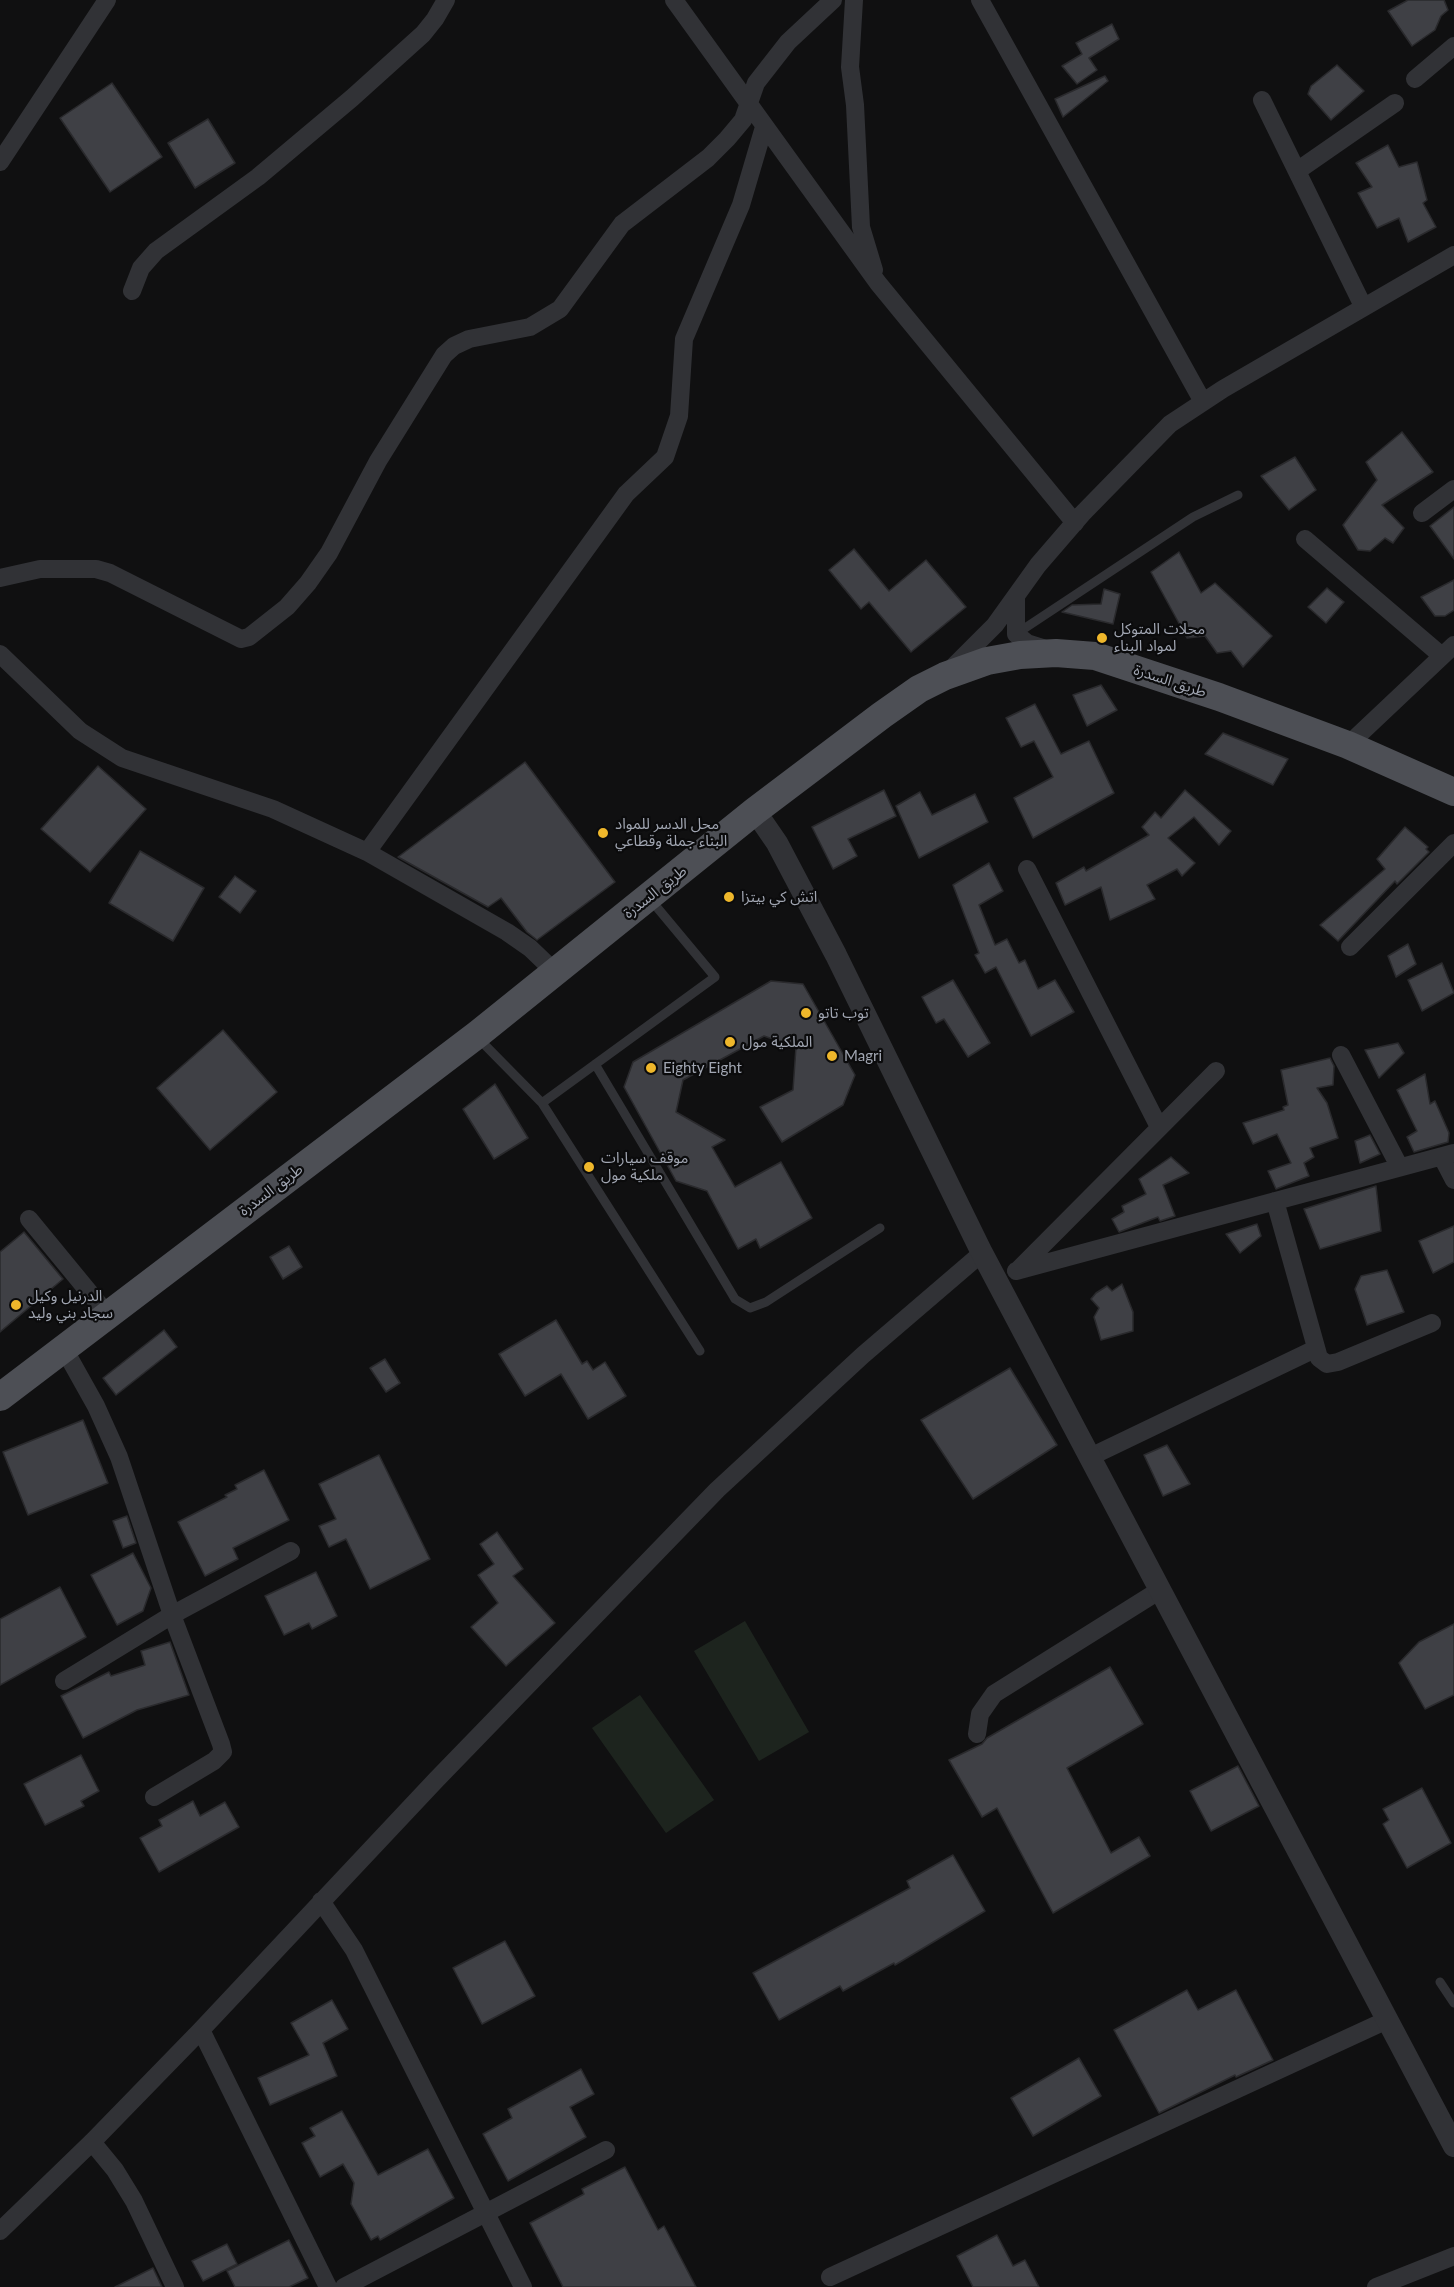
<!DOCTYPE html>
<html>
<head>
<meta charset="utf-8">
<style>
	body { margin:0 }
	canvas { display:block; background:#101011 }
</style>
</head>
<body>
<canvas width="1454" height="2287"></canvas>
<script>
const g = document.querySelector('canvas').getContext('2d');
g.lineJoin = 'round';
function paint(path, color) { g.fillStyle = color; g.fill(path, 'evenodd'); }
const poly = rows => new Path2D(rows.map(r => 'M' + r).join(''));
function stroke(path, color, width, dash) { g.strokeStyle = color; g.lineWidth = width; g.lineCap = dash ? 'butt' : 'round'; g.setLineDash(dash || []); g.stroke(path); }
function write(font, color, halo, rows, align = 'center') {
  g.font = font + ' Lato,"Noto Sans Arabic",sans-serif'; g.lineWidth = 4.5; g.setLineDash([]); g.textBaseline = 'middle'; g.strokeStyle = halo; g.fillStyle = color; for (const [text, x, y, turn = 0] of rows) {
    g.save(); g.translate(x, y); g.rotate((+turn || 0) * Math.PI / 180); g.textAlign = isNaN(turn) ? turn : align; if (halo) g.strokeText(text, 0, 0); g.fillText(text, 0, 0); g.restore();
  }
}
paint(poly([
	[745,1621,809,1732,759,1761,694,1651],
	[640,1695,714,1800,666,1833,592,1728]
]), '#1d241e');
const building = poly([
	[1408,0,1444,0,1448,10,1441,16,1435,30,1412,46,1388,11,1408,0],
	[1112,24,1119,39,1089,58,1097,70,1077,84,1062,66,1082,54,1076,43,1112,24],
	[1337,65,1364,91,1331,120,1308,94,1311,86,1337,65],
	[1105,76,1108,81,1063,117,1055,99,1105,76],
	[112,83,162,157,110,192,60,118,112,83],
	[208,119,235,163,195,188,168,143,208,119],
	[1388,145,1399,167,1417,162,1427,200,1423,203,1436,227,1408,242,1399,218,1377,228,1358,193,1372,187,1356,163,1388,145],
	[1402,432,1433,472,1382,505,1404,528,1393,543,1385,538,1370,551,1358,550,1343,525,1377,480,1366,462,1402,432],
	[1295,457,1316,490,1289,510,1261,476,1295,457],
	[1454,507,1454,559,1430,526,1454,507],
	[854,549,889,591,926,560,966,607,911,652,869,602,861,609,829,570,854,549],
	[1179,552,1201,593,1215,583,1272,636,1243,667,1231,651,1217,653,1205,636,1187,638,1151,572,1179,552],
	[1454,580,1454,610,1445,616,1435,616,1421,597,1454,580],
	[1327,588,1344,602,1326,623,1308,607,1327,588],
	[1104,589,1120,594,1113,624,1062,612,1072,605,1101,604,1104,589],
	[1101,685,1117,710,1087,726,1073,695,1101,685],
	[1035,704,1061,754,1089,741,1114,793,1033,838,1014,798,1053,777,1034,741,1021,747,1006,718,1035,704],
	[1223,733,1288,759,1273,785,1205,754,1223,733],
	[525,762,615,882,537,940,527,932,501,898,488,907,398,857,525,762],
	[98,766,146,809,90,872,41,829,98,766],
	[884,790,896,816,848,839,857,856,833,869,812,827,884,790],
	[1185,790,1231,831,1219,845,1194,817,1168,838,1195,863,1182,876,1177,869,1147,885,1155,899,1110,920,1101,887,1065,905,1056,883,1084,867,1086,871,1149,835,1142,827,1155,812,1161,818,1185,790],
	[920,792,932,815,975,794,988,822,919,858,896,806,920,792],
	[1405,827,1428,847,1426,849,1429,852,1397,884,1395,881,1338,941,1320,925,1385,869,1377,859,1405,827],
	[140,851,204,888,173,941,109,903,140,851],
	[989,863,1003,891,979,905,995,945,1007,939,1019,963,1025,960,1038,989,1055,980,1074,1012,1031,1036,996,967,985,973,975,955,979,953,953,885,989,863],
	[235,876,256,891,240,913,219,897,235,876],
	[1408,944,1416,964,1396,977,1388,956,1408,944],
	[1442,963,1454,993,1422,1011,1408,980,1442,963],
	[953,980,990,1043,968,1057,944,1019,936,1023,922,997,953,980],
	[771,981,803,984,855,1075,843,1105,782,1142,760,1107,793,1090,796,1047,764,1036,683,1080,676,1112,725,1140,712,1147,735,1187,781,1162,812,1218,760,1248,756,1239,738,1249,707,1191,676,1181,624,1087,633,1062,771,981],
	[223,1030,277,1092,210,1150,157,1088,223,1030],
	[1398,1043,1404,1053,1379,1078,1365,1050,1398,1043],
	[1330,1058,1334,1066,1333,1085,1317,1088,1327,1103,1338,1138,1310,1148,1314,1157,1304,1163,1309,1176,1276,1189,1268,1171,1291,1163,1277,1134,1253,1144,1243,1123,1284,1110,1283,1107,1288,1105,1281,1070,1330,1058],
	[1425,1074,1430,1104,1435,1101,1449,1133,1448,1142,1414,1152,1407,1137,1417,1131,1397,1090,1425,1074],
	[495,1084,528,1138,494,1159,463,1109,495,1084],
	[1370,1135,1380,1154,1360,1163,1355,1141,1370,1135],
	[1171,1157,1189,1173,1163,1185,1175,1216,1160,1221,1158,1217,1119,1232,1112,1219,1124,1212,1122,1206,1146,1194,1139,1179,1171,1157],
	[1376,1186,1381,1231,1320,1249,1304,1209,1376,1186],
	[1257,1224,1261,1236,1240,1253,1226,1234,1257,1224],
	[1454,1226,1454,1262,1433,1273,1419,1241,1454,1226],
	[24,1232,63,1279,0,1332,0,1252,24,1232],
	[289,1246,302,1267,283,1279,270,1257,289,1246],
	[1387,1270,1404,1312,1367,1325,1355,1289,1361,1276,1387,1270],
	[1122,1284,1133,1312,1133,1331,1101,1340,1094,1317,1099,1308,1091,1299,1096,1293,1107,1286,1112,1291,1122,1284],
	[556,1320,582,1364,587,1361,593,1370,605,1362,626,1396,588,1419,561,1374,525,1396,499,1354,556,1320],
	[164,1330,177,1347,116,1395,103,1378,164,1330],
	[385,1359,400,1383,386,1392,370,1368,385,1359],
	[1010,1368,1057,1445,973,1499,921,1420,1010,1368],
	[83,1420,108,1483,28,1515,3,1452,83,1420],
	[1167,1445,1190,1484,1163,1496,1144,1455,1167,1445],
	[379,1455,430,1559,370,1589,346,1539,329,1547,319,1526,336,1519,319,1484,379,1455],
	[264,1470,289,1520,233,1548,238,1559,205,1576,178,1522,227,1497,225,1495,237,1489,235,1485,264,1470],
	[127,1516,136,1543,123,1548,113,1521,127,1516],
	[497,1532,523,1569,513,1576,555,1623,506,1666,471,1627,498,1603,478,1575,494,1564,480,1544,497,1532],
	[133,1553,151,1588,143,1611,117,1625,91,1575,133,1553],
	[316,1572,337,1616,312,1629,309,1623,284,1635,265,1596,316,1572],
	[60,1587,86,1637,0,1685,0,1619,60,1587],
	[1454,1624,1454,1695,1425,1709,1399,1663,1419,1642,1454,1624],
	[170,1642,189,1695,137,1710,83,1738,61,1696,109,1672,111,1676,145,1665,141,1651,170,1642],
	[1110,1667,1143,1724,1067,1768,1111,1853,1139,1837,1150,1856,1053,1913,997,1808,982,1817,949,1760,982,1744,987,1738,1110,1667],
	[81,1755,99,1791,81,1801,84,1806,45,1825,24,1784,81,1755],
	[1238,1766,1259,1806,1211,1831,1190,1791,1238,1766],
	[1422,1788,1451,1843,1407,1868,1383,1824,1389,1820,1383,1809,1422,1788],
	[193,1801,200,1816,225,1802,239,1827,159,1872,140,1838,162,1826,159,1820,193,1801],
	[953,1855,985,1911,895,1965,894,1963,843,1991,840,1986,779,2020,753,1973,910,1888,907,1881,953,1855],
	[505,1941,535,1996,482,2024,453,1968,505,1941],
	[1187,1990,1198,2010,1236,1990,1273,2060,1236,2077,1235,2075,1159,2113,1114,2030,1187,1990],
	[332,2000,348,2029,323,2043,337,2076,270,2105,258,2078,309,2055,291,2023,332,2000],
	[1079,2058,1101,2096,1033,2136,1011,2098,1079,2058],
	[581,2069,594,2094,570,2107,586,2137,508,2181,483,2134,512,2118,508,2109,581,2069],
	[342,2111,378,2175,428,2149,454,2198,380,2240,378,2236,371,2240,351,2204,354,2183,343,2164,320,2177,302,2143,315,2136,310,2128,342,2111],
	[625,2167,658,2230,664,2226,696,2287,563,2287,530,2223,584,2194,582,2189,625,2167],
	[997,2235,1013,2266,1025,2260,1039,2287,973,2287,957,2256,997,2235],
	[289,2240,308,2278,289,2287,235,2287,227,2271,289,2240],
	[227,2244,237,2264,203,2281,192,2261,227,2244],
	[153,2268,162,2287,115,2287,153,2268]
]);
paint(building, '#3f4045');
stroke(building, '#2a2a2d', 1.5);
stroke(poly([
	[1016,634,1193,517,1238,495],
	[477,1037,542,1103,700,1351],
	[595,1064,735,1299,750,1308,766,1302,880,1228],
	[542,1103,715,977,650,899],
	[1440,1982,1454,2003]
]), '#313236', 9);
stroke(poly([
	[674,0,878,283,1075,523],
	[854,0,850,67,855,105,861,227,874,270],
	[980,0,1203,402],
	[1415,79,1454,46],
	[1262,100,1363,306],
	[0,162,107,0],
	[1297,171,1395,103],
	[132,291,141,268,156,251,258,177,352,98,423,34,435,19,446,0],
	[1422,513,1454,489],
	[1305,539,1442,656],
	[0,578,40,569,96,569,110,573,241,639,249,637,287,607,308,583,329,553,378,461,444,355,454,346,469,339,530,327,560,309,622,224,708,158,727,139,743,120,756,83,788,42,833,0],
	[1016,597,1016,634,1027,643,1046,649],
	[0,654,80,731,122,758,273,809,367,852,507,932,530,948,555,972],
	[950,670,995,625,1038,565,1082,514,1170,424,1223,389,1454,255],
	[1348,745,1454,645],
	[367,852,626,494,665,457,679,416,684,339,741,205,764,127],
	[1027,869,1159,1127],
	[1350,947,1454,843],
	[1341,1055,1399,1166],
	[1442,1157,1454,1180],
	[1275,1201,1319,1358,1327,1364,1338,1362,1432,1323],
	[29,1219,107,1314],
	[1016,1271,1454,1153],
	[1017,1271,1216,1071],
	[63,1347,96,1406,119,1457,172,1615,221,1744,223,1752,214,1761,154,1797],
	[1090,1457,1315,1349],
	[64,1681,172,1615,291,1551],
	[977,1734,980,1714,994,1694,1160,1590],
	[321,1901,354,1950,523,2287],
	[201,2030,328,2287],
	[92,2142,115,2170,134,2201,175,2287],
	[0,2231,92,2142,201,2030,436,1780,717,1490,863,1355,982,1253],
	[830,2277,1387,2020],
	[344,2287,606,2150],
	[1376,2287,1454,2256]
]), '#313236', 18);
stroke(poly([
	[755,811,777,843,836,955,982,1253,1454,2146]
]), '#313236', 22);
stroke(poly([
	[0,1397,478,1034,755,811,882,715,919,689,945,676,987,661,1020,655,1056,653,1095,656,1219,697,1348,745,1454,792]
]), '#4d4f55', 28);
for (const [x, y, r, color] of [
	[1102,638,6,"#efb72b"],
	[603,833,6,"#efb72b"],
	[729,897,6,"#efb72b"],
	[806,1013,6,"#efb72b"],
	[730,1042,6,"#efb72b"],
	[832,1056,6,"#efb72b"],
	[651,1068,6,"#efb72b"],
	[589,1167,6,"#efb72b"],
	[16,1305,6,"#efb72b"]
]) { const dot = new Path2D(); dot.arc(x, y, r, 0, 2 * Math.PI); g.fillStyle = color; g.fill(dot); stroke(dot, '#0b0b0c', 2); }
write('15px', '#a1a6b2', '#0b0b0c', [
	["محلات المتوكل",1114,629],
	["لمواد البناء",1114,646],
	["محل الدسر للمواد",615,824],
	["البناء جملة وقطاعي",615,841],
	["اتش كي بيتزا",741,897],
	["توب تاتو",818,1013],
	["الملكية مول",742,1042],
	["Magri",844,1056],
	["Eighty Eight",663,1068],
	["موقف سيارات",601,1158],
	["ملكية مول",601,1175],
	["الدرنيل وكيل",28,1296],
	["سجاد بني وليد",28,1313]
], 'left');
write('15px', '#a1a6b2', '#0b0b0c', [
	["طريق السدرة",1170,681,18],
	["طريق السدرة",655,892,-38],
	["طريق السدرة",271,1190,-37]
]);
</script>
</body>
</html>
